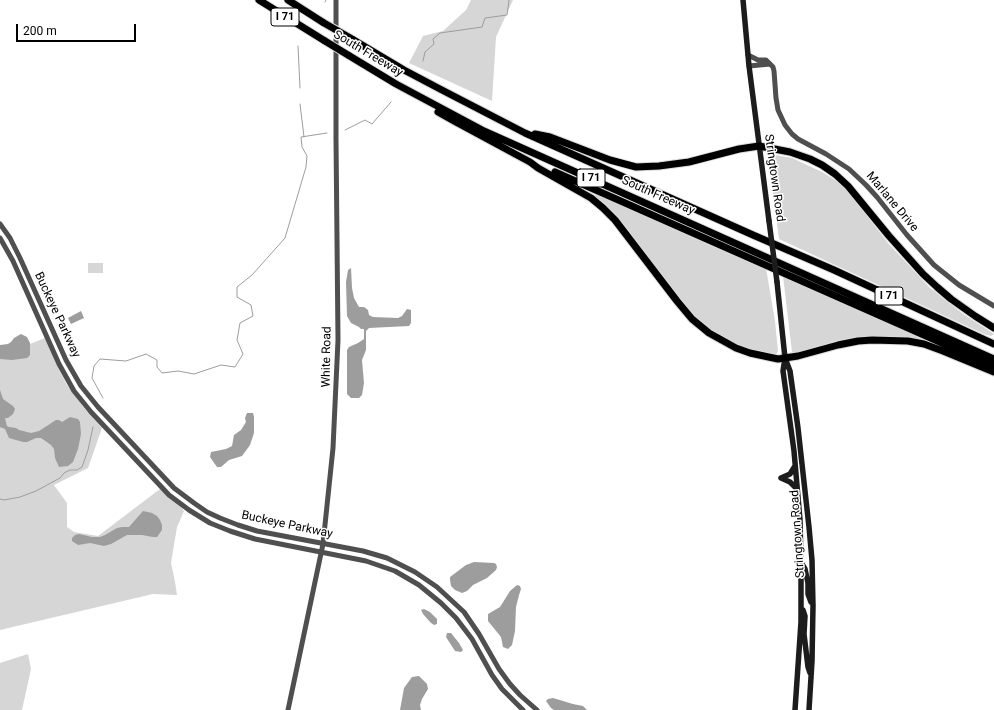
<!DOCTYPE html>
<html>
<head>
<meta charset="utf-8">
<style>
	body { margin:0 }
	#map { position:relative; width:994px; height:710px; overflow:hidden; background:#fff; font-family:Roboto,sans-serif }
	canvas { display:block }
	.scale { position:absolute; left:16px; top:24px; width:120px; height:18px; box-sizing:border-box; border:2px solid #000; border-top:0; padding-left:5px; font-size:12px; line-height:14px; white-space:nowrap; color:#000; -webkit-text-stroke:3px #fff; paint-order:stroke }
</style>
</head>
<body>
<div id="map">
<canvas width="994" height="710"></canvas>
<div class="scale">200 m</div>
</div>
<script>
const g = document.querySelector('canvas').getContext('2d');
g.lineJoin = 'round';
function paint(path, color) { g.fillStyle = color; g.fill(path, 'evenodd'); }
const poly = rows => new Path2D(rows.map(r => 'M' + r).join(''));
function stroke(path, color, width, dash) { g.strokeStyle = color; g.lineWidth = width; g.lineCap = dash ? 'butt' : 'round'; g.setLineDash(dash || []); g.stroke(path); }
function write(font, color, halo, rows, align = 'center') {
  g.font = font + ' Roboto,sans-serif'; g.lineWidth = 3; g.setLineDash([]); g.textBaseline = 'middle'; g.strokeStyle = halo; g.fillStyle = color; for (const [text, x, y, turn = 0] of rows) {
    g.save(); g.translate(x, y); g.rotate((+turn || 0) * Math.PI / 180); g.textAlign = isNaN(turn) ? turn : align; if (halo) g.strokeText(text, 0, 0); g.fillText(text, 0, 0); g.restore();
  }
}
paint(poly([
	[471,0,513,0,496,37,492,101,409,63,423,36,443,31,466,10],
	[769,155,775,155,792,158,822,172,840,183,858,204,888,243,929,287,963,314,994,334,991,336,984,334,779,239,768,159],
	[596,194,766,268,775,321,778,351,776,355,749,351,728,342,704,326,678,297,595,199,594,195],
	[88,263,103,263,103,273,88,273],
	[783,276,929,341,928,342,908,338,883,336,867,337,795,353,792,352],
	[45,338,59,370,67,385,84,408,102,428,88,468,54,485,67,503,67,527,74,532,98,536,160,489,180,506,184,511,177,527,171,563,175,582,177,595,153,594,0,630,0,356],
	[28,654,31,669,22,710,0,710,0,663]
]), '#d6d6d6');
paint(poly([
	[351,268,352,288,354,298,359,307,364,307,368,310,369,315,373,317,398,318,402,316,407,309,411,310,411,323,409,326,369,328,366,331,366,350,362,360,364,383,362,395,359,398,351,398,347,394,347,350,349,347,358,343,364,339,364,329,361,329,359,327,351,323,347,316,346,282,348,270],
	[81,311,84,318,71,324,68,318],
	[21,334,27,337,30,343,30,355,27,358,12,360,0,359,0,345,8,344,11,342,14,338],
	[0,390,3,399,13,406,15,409,13,414,8,418,6,418,5,419,7,426,9,427,16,428,19,430,31,433,39,431,56,420,59,420,62,422,70,417,78,419,80,422,81,434,78,449,73,462,68,466,59,467,55,458,54,449,51,445,44,440,41,438,36,438,27,442,23,442,9,438,5,429,0,427],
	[247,413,253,413,254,417,254,433,250,445,242,456,229,460,221,467,217,467,210,457,211,452,226,449,232,446,234,435,241,430,246,422,245,418],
	[143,511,152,513,157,516,160,520,162,525,162,530,157,537,153,537,142,535,127,535,111,544,104,546,90,543,78,545,72,541,72,538,75,535,79,534,92,537,100,537,105,535,117,528,122,527,129,527],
	[474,562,494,563,496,564,497,567,496,570,487,578,473,585,467,591,462,593,455,590,451,586,450,580,450,577,466,565],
	[517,585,520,586,521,589,519,595,516,607,515,631,512,645,508,649,503,647,501,637,488,621,488,614,500,607,510,591],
	[424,609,430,612,437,619,437,624,434,625,431,623,423,614,421,610],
	[447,633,451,633,459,643,463,650,461,652,455,651,446,637],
	[419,676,427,684,428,689,422,699,420,705,421,710,400,710,404,688,412,677],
	[553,698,573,704,583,706,587,710,554,710,551,708,546,701,548,699]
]), '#9d9d9d');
stroke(poly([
	[325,2,326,0],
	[298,46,300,88],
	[423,61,425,52,434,44,433,39,440,33,482,27,485,18,507,15,509,0],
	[300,104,304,137],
	[345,130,365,120,372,124,391,102],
	[103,398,92,378,94,366,100,359,126,361,146,354,157,360,157,367,162,373,178,371,194,374,221,365,235,367,243,354,237,340,240,323,253,316,251,305,237,297,237,287,252,275,285,238,306,167,307,156,302,147,301,137,327,133],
	[0,499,4,500,20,497,36,491,60,478,64,473,70,470,77,470,82,467,88,450,93,427]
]), '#9d9d9d', 1);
const motorway = poly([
	[259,0,325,41],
	[288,0,324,23],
	[352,39,404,70,440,89,525,133,753,235,834,270,994,344],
	[348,55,396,84,484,131,994,359],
	[438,112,454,121,530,162,538,168,591,198,603,208,615,220,677,301,692,319,709,333,736,348,750,353,778,359,798,356,838,345,858,341,872,340,908,341,924,344,943,351,994,372],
	[535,134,550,137,610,160,636,167,659,166,689,162,739,149,759,146,790,152,810,159,822,165,835,174,848,186,889,236,923,274,937,287,951,299,975,316,994,328],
	[555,172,994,366]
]);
stroke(motorway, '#dbdbdb', 9);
stroke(poly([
	[748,55,758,60,766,60,773,67,774,71,776,98,778,110,785,125,792,134,798,139,826,154,849,169,866,185,877,197,907,235,934,265,959,285,994,306],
	[749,66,770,64],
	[0,224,10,238,20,258,66,360,81,386,98,407,174,488,194,503,207,512,220,518,238,525,257,531,363,551,387,558,415,572,437,587,464,612,479,634,499,669,510,684,520,695,537,710],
	[0,238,13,261,59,364,74,391,91,412,169,495,189,510,210,523,230,531,255,539,366,561,395,571,419,585,441,603,456,618,472,639,492,675,502,689,523,710],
	[288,710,323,544,333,448,338,340,336,139,336,0]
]), '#4f4f4f', 5);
stroke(poly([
	[743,0,749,66,769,221],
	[777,282,785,358,783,371,794,451,800,520,801,562,801,622,795,710],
	[785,358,790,371,798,428,809,527,812,560,813,606,812,661,809,710],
	[781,478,790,482,797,489],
	[781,478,790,474,795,466],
	[802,564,805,569,808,583,808,594,811,602],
	[803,610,805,616,804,634,808,667,810,673]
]), '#1c1c1c', 5.5);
stroke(motorway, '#000', 7);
const motorwayBridge = poly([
	[324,23,352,39],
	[325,41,348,55]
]);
stroke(motorwayBridge, '#dbdbdb', 9, []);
stroke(poly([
	[769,221,777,282]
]), '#1c1c1c', 5.5);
stroke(motorwayBridge, '#000', 7);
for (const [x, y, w] of [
	[285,17,28],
	[591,178,28],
	[889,296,28]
]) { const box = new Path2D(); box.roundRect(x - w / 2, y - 9, w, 18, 3); g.fillStyle = '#fff'; g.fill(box); stroke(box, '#000', 1); }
write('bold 11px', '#000', null, [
	["I 71",285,17],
	["I 71",591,178],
	["I 71",889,296]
]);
write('12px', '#000', '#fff', [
	["South Freeway",368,54,31],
	["Stringtown Road",774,178,82],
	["South Freeway",658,196,24],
	["Marlane Drive",892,202,50],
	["Buckeye Parkway",57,315,65],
	["White Road",327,357,-89],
	["Buckeye Parkway",287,525,12],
	["Stringtown Road",798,534,-94]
]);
</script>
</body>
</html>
